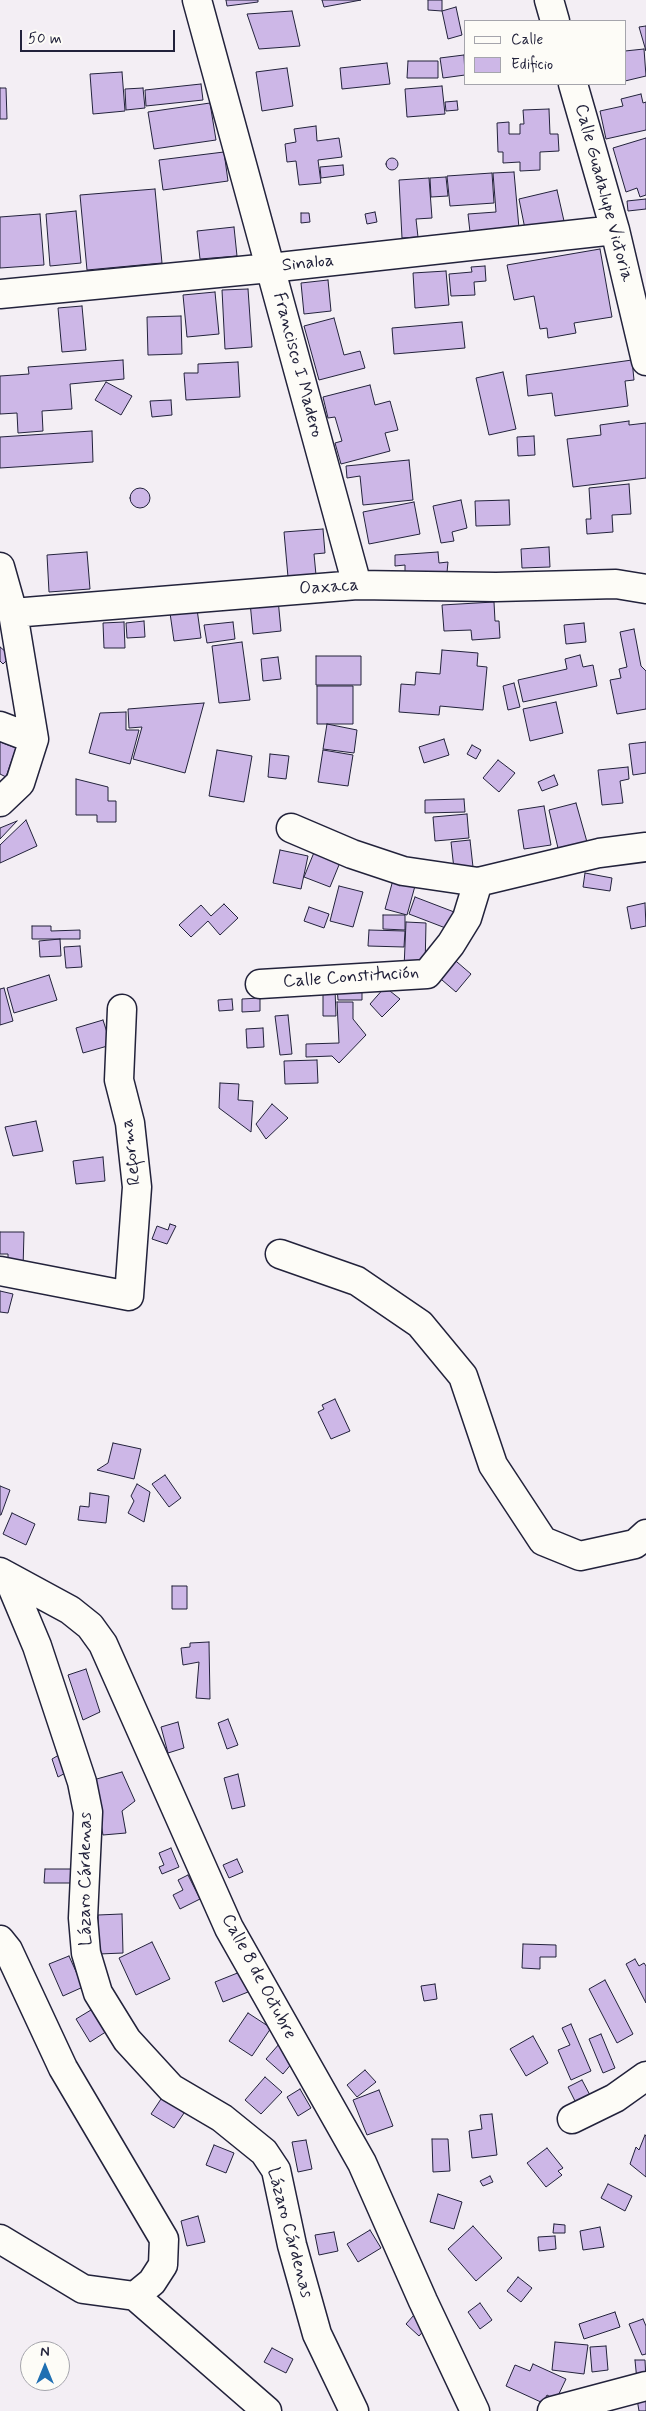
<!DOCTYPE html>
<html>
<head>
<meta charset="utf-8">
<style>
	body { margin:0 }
	#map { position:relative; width:646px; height:2411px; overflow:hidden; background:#f3eef4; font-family:Mynerve,sans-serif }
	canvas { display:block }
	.legend { position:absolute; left:464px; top:20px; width:162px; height:65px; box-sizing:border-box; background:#fdfcf7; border:1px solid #a5a5ac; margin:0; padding:6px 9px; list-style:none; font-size:15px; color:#22223b }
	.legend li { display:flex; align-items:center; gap:10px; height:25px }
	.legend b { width:25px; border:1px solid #a5a5ac }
	.north { position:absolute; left:20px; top:2341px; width:50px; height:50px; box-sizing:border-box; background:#fdfcf7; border:1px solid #a5a5ac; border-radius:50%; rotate:0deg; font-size:14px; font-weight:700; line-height:20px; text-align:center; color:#22223b }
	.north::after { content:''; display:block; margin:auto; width:18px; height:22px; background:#1f6fb2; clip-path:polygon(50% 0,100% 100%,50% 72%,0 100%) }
	.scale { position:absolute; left:20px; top:30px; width:155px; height:22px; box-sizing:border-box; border:2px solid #22223b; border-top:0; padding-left:6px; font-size:15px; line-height:18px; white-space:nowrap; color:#22223b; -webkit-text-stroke:4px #fdfcf7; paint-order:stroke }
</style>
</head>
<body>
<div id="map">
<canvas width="646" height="2411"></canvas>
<ul class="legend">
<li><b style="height:6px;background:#fdfcf7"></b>Calle</li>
<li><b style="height:14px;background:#cdb7e7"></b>Edificio</li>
</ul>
<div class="north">N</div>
<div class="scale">50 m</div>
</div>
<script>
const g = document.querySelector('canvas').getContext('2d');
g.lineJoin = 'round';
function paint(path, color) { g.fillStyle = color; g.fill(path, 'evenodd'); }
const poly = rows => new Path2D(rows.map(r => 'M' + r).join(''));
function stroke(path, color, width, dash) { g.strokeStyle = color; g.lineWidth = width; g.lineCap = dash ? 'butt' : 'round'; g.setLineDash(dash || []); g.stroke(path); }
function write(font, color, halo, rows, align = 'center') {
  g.font = font + ' Mynerve,sans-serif'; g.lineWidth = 4; g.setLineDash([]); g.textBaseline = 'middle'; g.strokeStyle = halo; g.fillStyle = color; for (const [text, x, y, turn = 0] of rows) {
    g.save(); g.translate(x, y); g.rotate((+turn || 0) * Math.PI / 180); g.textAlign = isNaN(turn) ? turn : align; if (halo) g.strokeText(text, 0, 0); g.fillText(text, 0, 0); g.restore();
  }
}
const building = poly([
	[226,0,258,0,258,2,227,6,226,0],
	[322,0,361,0,324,7,322,0],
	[428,0,442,0,442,11,428,10,428,0],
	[456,7,462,35,448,39,442,11,456,7],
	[292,11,300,46,259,49,247,14,292,11],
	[646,26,646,51,639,27,646,26],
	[644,49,646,76,625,81,625,51,644,49],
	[464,55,465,75,443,78,440,58,464,55],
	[408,61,438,61,438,78,407,78,408,61],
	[387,63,390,84,342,89,340,68,387,63],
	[287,68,293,106,262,111,256,72,287,68],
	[122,72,125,111,93,114,90,74,122,72],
	[201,84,203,100,146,106,145,90,201,84],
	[442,86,445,114,407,117,405,89,442,86],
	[0,88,6,88,7,119,0,119,0,88],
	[143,88,145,108,126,110,125,89,143,88],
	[641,94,643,103,646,102,646,130,606,139,600,111,623,106,621,99,641,94],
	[457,101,458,110,446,111,445,102,457,101],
	[210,103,216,140,154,149,148,112,210,103],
	[549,109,550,134,558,134,559,151,540,152,540,170,520,171,520,162,503,163,503,152,498,152,497,123,509,122,509,134,520,134,520,124,524,124,523,110,549,109],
	[316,126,317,141,339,138,342,157,318,160,321,183,299,185,296,161,287,162,285,144,296,142,294,129,316,126],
	[646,138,646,195,640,197,637,188,626,192,613,148,646,138],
	[224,152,228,181,163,190,159,160,224,152],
	'386 164a6 6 0 1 1 12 0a6 6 0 1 1-12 0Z',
	[343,165,344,175,321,178,320,167,343,165],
	[514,172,519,228,470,232,468,214,496,212,493,173,514,172],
	[492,173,494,203,450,206,447,176,492,173],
	[446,177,448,196,431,197,430,178,446,177],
	[429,178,432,218,416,219,418,237,402,238,399,180,429,178],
	[155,189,162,263,87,270,80,195,155,189],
	[557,190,564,221,525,229,519,199,557,190],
	[646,199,646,209,628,211,627,201,646,199],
	[76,211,81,263,50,266,46,214,76,211],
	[375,212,377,222,367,224,365,214,375,212],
	[301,213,309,213,310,222,301,223,301,213],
	[40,214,44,265,0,268,0,217,40,214],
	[234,227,237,256,200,259,197,231,234,227],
	[600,249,612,317,574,323,576,333,548,338,547,328,540,329,534,296,514,300,507,265,600,249],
	[485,266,486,281,474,282,475,295,451,296,449,274,472,272,471,267,485,266],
	[446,271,449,305,415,308,413,273,446,271],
	[328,280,331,311,304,314,301,283,328,280],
	[248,289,252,347,225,349,222,290,248,289],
	[215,292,219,334,187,337,183,295,215,292],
	[82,306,86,350,62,352,58,308,82,306],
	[181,316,182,354,148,355,147,317,181,316],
	[334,318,344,355,360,351,365,368,319,380,304,326,334,318],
	[462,322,465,348,394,354,392,328,462,322],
	[123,360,124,379,70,384,72,409,42,411,43,431,18,433,17,413,0,414,0,376,29,374,28,367,123,360],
	[632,360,634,380,625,381,628,406,555,416,552,393,528,396,526,375,632,360],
	[238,362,240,397,186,400,184,373,198,373,198,364,238,362],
	[503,372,516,429,489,435,476,378,503,372],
	[106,382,132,396,121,415,95,400,106,382],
	[370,385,375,405,390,401,398,430,385,433,390,451,341,464,335,443,342,441,335,417,328,418,323,397,370,385],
	[171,400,172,415,152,417,150,401,171,400],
	[629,421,629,425,646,423,646,478,573,487,567,439,601,435,600,425,629,421],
	[92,431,93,462,0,468,0,437,92,431],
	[534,436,535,455,518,456,517,437,534,436],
	[409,460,413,500,363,505,360,476,347,478,346,466,409,460],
	[629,484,631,514,612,515,613,532,587,534,586,519,591,519,589,488,629,484],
	'130 498a10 10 0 1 1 20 0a10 10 0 1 1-20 0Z',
	[461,500,467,528,452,532,454,541,441,543,433,506,461,500],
	[509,500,510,525,476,526,475,501,509,500],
	[414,502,420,534,369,544,363,512,414,502],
	[323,529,325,553,314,554,316,575,288,577,284,532,323,529],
	[549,547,550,567,522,568,521,549,549,547],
	[87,552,90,589,49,592,47,555,87,552],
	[438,552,439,563,448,562,446,583,405,584,405,565,395,566,395,555,438,552],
	[278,599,281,631,253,634,250,602,278,599],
	[494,602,495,621,499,621,500,638,472,640,471,630,444,631,442,605,494,602],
	[197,609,201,638,174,641,170,613,197,609],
	[144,621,145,637,127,638,126,623,144,621],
	[124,622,125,648,104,648,103,623,124,622],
	[233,622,235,639,207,643,204,625,233,622],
	[584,623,586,642,566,644,564,625,584,623],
	[634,629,641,666,646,671,646,709,617,714,610,680,621,678,619,669,627,667,620,632,634,629],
	[242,642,250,700,219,703,212,646,242,642],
	[0,647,11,656,3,664,0,661,0,647],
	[442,650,478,653,477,666,487,667,483,710,440,706,439,715,399,712,401,684,415,685,416,672,440,674,442,650],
	[580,655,583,667,593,665,597,686,523,702,518,680,567,669,565,659,580,655],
	[316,656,361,656,361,685,316,685,316,656],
	[278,657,281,679,263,681,261,659,278,657],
	[514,683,520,707,508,710,503,686,514,683],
	[317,686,353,686,353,724,317,724,317,686],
	[556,702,563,733,530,741,523,709,556,702],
	[204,703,185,773,133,759,142,727,129,728,128,709,204,703],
	[126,712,126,730,139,730,130,764,89,753,100,713,126,712],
	[327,724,357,730,354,753,323,749,327,724],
	[444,739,449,755,424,763,419,747,444,739],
	[0,742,16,748,6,777,0,774,0,742],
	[646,742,646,773,633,775,629,744,646,742],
	[472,745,481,750,476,759,467,754,472,745],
	[217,750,252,756,244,802,209,796,217,750],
	[323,750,353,755,348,786,318,782,323,750],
	[270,754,289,756,286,779,268,777,270,754],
	[498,760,515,773,499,792,483,778,498,760],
	[628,767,629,779,620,781,623,803,602,805,598,770,628,767],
	[554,775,558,785,542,791,538,782,554,775],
	[76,779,108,787,108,801,116,801,116,822,97,822,97,815,76,815,76,779],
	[464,799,465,812,425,813,425,800,464,799],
	[576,803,587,842,558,848,549,810,576,803],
	[544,806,551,845,524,849,518,810,544,806],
	[467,814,469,838,435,841,433,817,467,814],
	[26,820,37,846,0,863,0,845,26,820],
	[17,821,0,839,0,828,17,821],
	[470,840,473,867,454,869,451,842,470,840],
	[280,850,308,856,301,889,273,883,280,850],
	[315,850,341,860,330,887,304,877,315,850],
	[585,873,612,878,610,891,583,887,585,873],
	[393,880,415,886,407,915,385,909,393,880],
	[339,886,363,892,353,927,330,921,339,886],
	[415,897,462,915,456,932,409,914,415,897],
	[645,903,646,926,631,929,627,907,645,903],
	[224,904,238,918,220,935,208,921,191,937,179,925,201,905,211,916,224,904],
	[309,907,329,914,324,928,304,921,309,907],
	[383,915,405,915,405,930,383,929,383,915],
	[406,922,426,923,425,968,404,968,406,922],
	[32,926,51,926,51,931,80,930,80,939,32,939,32,926],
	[369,930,405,931,404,947,368,946,369,930],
	[60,939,61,956,40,957,39,941,60,939],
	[80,946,82,967,66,968,64,947,80,946],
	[450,956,471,974,456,992,435,974,450,956],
	[49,975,57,1000,14,1013,7,988,49,975],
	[337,987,362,987,362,1000,338,1000,337,987],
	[385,987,400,999,382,1017,370,1004,385,987],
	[4,988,13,1021,0,1025,0,989,4,988],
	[323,989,335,989,336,1016,323,1016,323,989],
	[260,998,260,1011,242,1012,242,999,260,998],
	[232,999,233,1010,219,1011,218,1000,232,999],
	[337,1002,353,1002,353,1019,366,1035,339,1063,332,1056,306,1057,306,1044,339,1043,337,1002],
	[288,1015,292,1054,280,1055,275,1016,288,1015],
	[103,1020,111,1045,83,1053,76,1028,103,1020],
	[263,1028,264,1047,247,1048,246,1029,263,1028],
	[317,1060,318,1083,285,1084,284,1061,317,1060],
	[220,1083,239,1084,238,1100,253,1101,251,1132,219,1108,220,1083],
	[272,1104,288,1118,266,1139,256,1124,272,1104],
	[36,1121,43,1151,13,1156,5,1127,36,1121],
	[103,1157,105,1181,76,1184,73,1161,103,1157],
	[170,1224,176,1226,167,1244,152,1239,157,1226,168,1230,170,1224],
	[0,1232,24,1232,23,1269,8,1269,8,1254,0,1254,0,1232],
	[0,1291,13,1294,8,1313,0,1312,0,1291],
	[335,1399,350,1431,331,1439,318,1412,324,1409,322,1405,335,1399],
	[113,1443,141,1449,134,1479,97,1470,108,1463,113,1443],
	[165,1475,181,1498,169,1507,152,1484,165,1475],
	[137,1484,150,1492,144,1522,128,1513,134,1501,131,1496,137,1484],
	[0,1486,10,1490,1,1515,0,1515,0,1486],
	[90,1493,109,1496,106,1523,78,1520,80,1506,89,1507,90,1493],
	[12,1513,35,1524,26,1545,3,1534,12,1513],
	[172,1586,187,1586,187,1609,172,1609,172,1586],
	[209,1642,210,1699,196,1698,199,1662,183,1665,181,1648,190,1647,190,1643,209,1642],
	[86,1669,100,1712,83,1720,68,1675,86,1669],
	[228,1719,238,1745,227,1749,218,1723,228,1719],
	[178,1722,184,1748,168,1753,161,1727,178,1722],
	[64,1752,71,1770,58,1777,52,1759,64,1752],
	[122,1772,135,1801,122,1811,126,1833,103,1835,93,1780,122,1772],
	[238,1774,245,1806,232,1809,224,1778,238,1774],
	[171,1848,179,1867,162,1874,159,1867,164,1865,159,1853,171,1848],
	[237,1859,243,1872,229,1878,223,1865,237,1859],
	[45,1869,73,1869,72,1883,44,1883,45,1869],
	[188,1875,200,1899,180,1909,173,1895,183,1890,178,1880,188,1875],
	[122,1914,123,1953,99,1954,98,1915,122,1914],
	[152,1942,170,1979,136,1995,119,1958,152,1942],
	[523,1944,556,1945,556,1957,540,1957,540,1969,522,1968,523,1944],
	[69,1956,83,1987,63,1996,49,1964,69,1956],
	[635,1959,639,1966,644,1963,646,1966,646,2003,626,1964,635,1959],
	[245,1970,253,1990,223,2002,215,1982,245,1970],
	[605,1980,633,2034,617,2043,589,1989,605,1980],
	[435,1984,437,1999,424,2001,421,1986,435,1984],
	[101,2004,115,2026,90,2042,76,2019,101,2004],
	[248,2013,271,2028,252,2056,229,2041,248,2013],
	[571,2024,591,2071,571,2080,558,2050,570,2045,562,2028,571,2024],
	[601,2034,615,2068,603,2073,589,2039,601,2034],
	[533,2036,548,2063,526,2076,510,2049,533,2036],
	[280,2043,297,2057,283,2074,266,2059,280,2043],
	[365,2070,376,2082,357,2097,347,2085,365,2070],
	[265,2077,282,2092,261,2114,245,2100,265,2077],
	[582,2080,591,2097,577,2105,568,2087,582,2080],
	[300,2089,311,2108,298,2116,287,2097,300,2089],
	[379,2090,393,2126,367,2135,353,2100,379,2090],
	[163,2096,186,2110,174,2128,151,2114,163,2096],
	[492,2114,497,2155,472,2158,469,2131,482,2129,480,2115,492,2114],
	[645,2135,646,2136,646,2177,630,2164,636,2147,639,2150,645,2135],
	[432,2139,448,2139,450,2171,433,2172,432,2139],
	[306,2140,312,2169,298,2172,292,2142,306,2140],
	[214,2145,234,2153,226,2173,206,2165,214,2145],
	[547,2148,563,2168,558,2171,562,2175,546,2187,527,2163,547,2148],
	[490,2176,493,2182,483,2186,480,2181,490,2176],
	[608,2184,632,2196,625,2211,601,2198,608,2184],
	[438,2194,462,2202,454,2229,430,2222,438,2194],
	[198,2216,205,2242,187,2246,181,2221,198,2216],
	[554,2224,565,2225,565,2233,553,2233,554,2224],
	[473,2226,502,2258,476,2281,448,2249,473,2226],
	[600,2227,604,2247,583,2250,580,2231,600,2227],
	[370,2230,381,2248,358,2262,347,2244,370,2230],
	[334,2232,338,2251,319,2255,315,2235,334,2232],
	[555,2236,556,2249,539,2251,538,2237,555,2236],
	[518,2277,532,2288,521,2302,507,2291,518,2277],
	[480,2303,492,2320,480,2329,468,2312,480,2303],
	[615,2312,620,2327,584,2339,579,2324,615,2312],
	[414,2315,427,2327,419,2336,406,2324,414,2315],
	[643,2319,646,2326,646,2354,642,2355,629,2324,643,2319],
	[555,2342,588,2345,584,2374,552,2370,555,2342],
	[606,2346,608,2370,592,2372,590,2347,606,2346],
	[272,2348,293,2359,286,2373,264,2362,272,2348],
	[635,2360,645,2360,646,2380,637,2381,635,2360],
	[533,2364,566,2379,556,2400,547,2395,543,2403,506,2386,515,2365,530,2371,533,2364],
	[646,2398,646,2411,639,2411,637,2399,646,2398]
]);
paint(building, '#cdb7e7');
stroke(building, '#22223b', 1);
const minor = poly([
	[197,0,357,585],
	[549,0,555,21],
	[573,84,615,230,646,361],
	[0,294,270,268,615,230],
	[0,567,13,613,34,739,20,783,0,802],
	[13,613,357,585,496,587,616,584,646,589],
	[0,726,34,739],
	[291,828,352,854,403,871,478,882,599,853,646,847],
	[260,984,427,974,451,944,467,918,478,882],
	[280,1254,357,1281,420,1324,463,1376,493,1465,543,1541,580,1556,635,1544,646,1534],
	[0,1271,129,1296,137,1187,130,1123,119,1080,122,1009],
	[0,1572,70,1610,90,1626,103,1644,229,1928,362,2163,423,2301,475,2411],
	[8,1577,37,1646,82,1782,88,1812,83,1918,86,1953,98,1993,127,2040,171,2088,222,2118,264,2152,276,2170,292,2245,317,2334,354,2411],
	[0,1940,8,1950,63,2068,164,2239,163,2265,152,2282,135,2296,83,2289,0,2239],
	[572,2119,615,2098,646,2076],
	[135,2296,267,2411],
	[552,2411,646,2386]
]);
stroke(minor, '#22223b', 31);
stroke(minor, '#fdfcf7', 28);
write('18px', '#22223b', '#fdfcf7', [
	["Calle Guadalupe Victoria",603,193,75],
	["Sinaloa",308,264,-6],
	["Francisco I Madero",297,365,75],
	["Oaxaca",329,588,-4],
	["Calle Constitución",351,978,-4],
	["Reforma",132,1152,-97],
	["Lázaro Cárdenas",86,1879,-90],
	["Calle 8 de Octubre",258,1977,62],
	["Lázaro Cárdenas",289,2233,75]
]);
</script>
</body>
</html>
